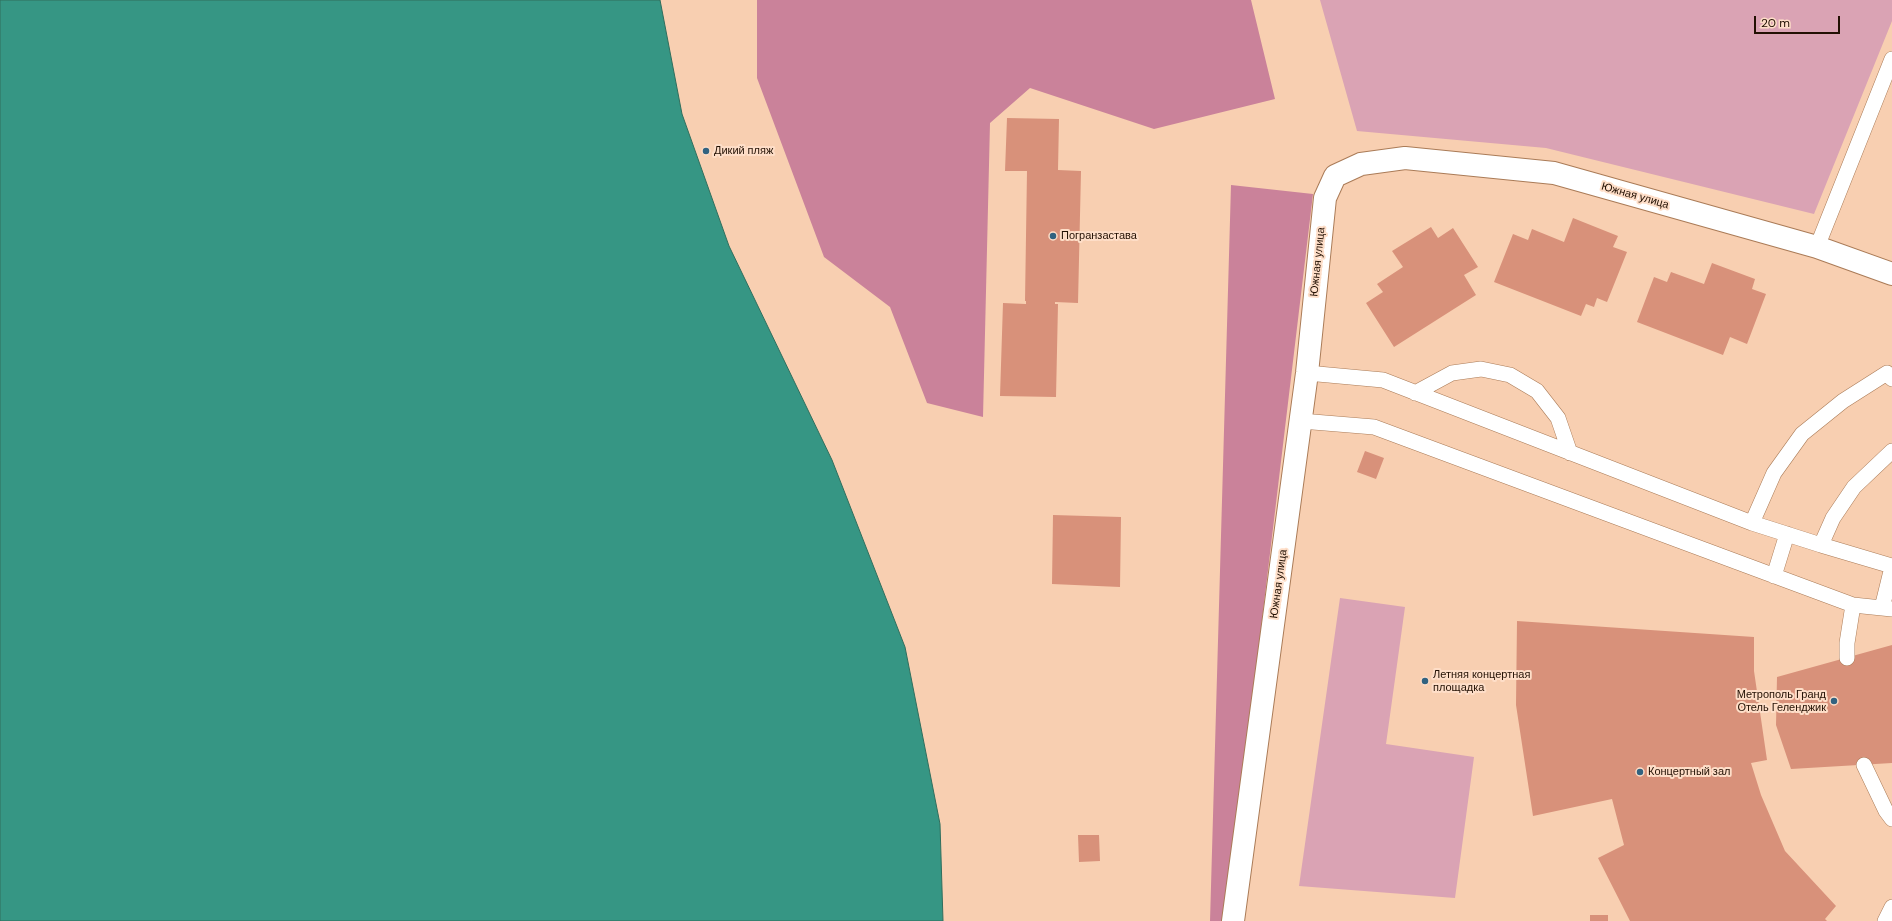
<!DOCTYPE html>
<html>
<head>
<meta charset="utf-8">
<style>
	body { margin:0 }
	#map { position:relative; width:1892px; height:921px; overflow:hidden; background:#f8cfb1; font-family:"DM Sans",sans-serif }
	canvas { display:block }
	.scale { position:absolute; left:1754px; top:16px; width:86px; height:18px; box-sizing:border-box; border:2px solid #221003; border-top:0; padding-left:5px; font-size:12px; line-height:14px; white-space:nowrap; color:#221003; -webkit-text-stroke:3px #fedec8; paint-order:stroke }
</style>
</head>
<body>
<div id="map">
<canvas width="1892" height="921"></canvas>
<div class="scale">20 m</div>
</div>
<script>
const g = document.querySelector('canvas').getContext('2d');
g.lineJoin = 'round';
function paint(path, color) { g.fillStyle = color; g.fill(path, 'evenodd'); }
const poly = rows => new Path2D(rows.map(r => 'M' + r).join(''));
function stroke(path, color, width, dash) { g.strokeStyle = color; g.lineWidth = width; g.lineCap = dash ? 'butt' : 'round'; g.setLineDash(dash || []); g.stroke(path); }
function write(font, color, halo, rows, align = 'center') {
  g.font = font + ' "DM Sans",sans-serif'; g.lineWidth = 4; g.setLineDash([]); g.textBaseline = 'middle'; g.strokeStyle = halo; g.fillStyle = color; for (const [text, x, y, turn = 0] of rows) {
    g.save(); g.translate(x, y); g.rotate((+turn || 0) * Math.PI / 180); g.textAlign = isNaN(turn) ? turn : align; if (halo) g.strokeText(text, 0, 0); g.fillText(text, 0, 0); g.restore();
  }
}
paint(poly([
	[1320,0,1892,0,1892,21,1814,214,1546,148,1357,131],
	[1340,598,1405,607,1386,744,1474,757,1455,898,1299,886]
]), '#daa3b4');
paint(poly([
	[757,0,1251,0,1275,99,1154,129,1030,88,990,123,983,417,927,403,890,307,824,257,757,78],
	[1231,185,1313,194,1226,921,1210,921]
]), '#ca829a');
const water = poly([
	[0,0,660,0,682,114,729,246,832,460,905,647,940,824,943,921,0,921,0,0]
]);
paint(water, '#369684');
stroke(water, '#306e5d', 1);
paint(poly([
	[1007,118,1059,119,1058,170,1081,171,1078,303,1055,302,1055,304,1058,304,1056,397,1000,396,1003,303,1026,304,1026,301,1025,301,1027,171,1005,171],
	[1573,218,1618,236,1613,247,1627,252,1607,302,1597,298,1594,307,1586,304,1581,316,1494,282,1513,234,1528,240,1532,229,1564,242],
	[1431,227,1438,238,1453,228,1478,267,1464,275,1476,295,1394,347,1366,303,1383,292,1377,284,1403,267,1392,251],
	[1712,263,1755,279,1752,289,1766,294,1747,344,1730,337,1723,355,1637,322,1654,277,1667,282,1671,272,1704,284],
	[1365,451,1384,458,1376,479,1357,472],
	[1053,515,1121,517,1120,587,1052,584],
	[1517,621,1754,637,1754,671,1767,760,1751,763,1761,795,1785,851,1836,906,1825,919,1827,921,1630,921,1598,858,1624,845,1612,799,1533,816,1516,705],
	[1892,645,1892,763,1791,769,1776,725,1777,677],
	[1078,835,1099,835,1100,861,1079,862],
	[1590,915,1608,915,1608,921,1590,921]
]), '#d8917a');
const service = poly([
	[1817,247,1892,59],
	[1307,373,1383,380,1752,523,1821,545,1833,518,1854,487,1892,451],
	[1415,393,1452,373,1481,369,1510,375,1537,391,1558,418,1570,453],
	[1301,421,1374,427,1853,605,1892,609],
	[1752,523,1774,473,1802,434,1843,401,1887,373,1892,379],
	[1821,545,1892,566],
	[1774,576,1787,534],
	[1882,608,1892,567],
	[1847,658,1847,643,1853,605],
	[1864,765,1886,811,1892,819],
	[1885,921,1892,907]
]);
const minor = poly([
	[1233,921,1307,373,1325,198,1335,176,1361,164,1405,158,1554,173,1817,247,1892,274]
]);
stroke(service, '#aa7b57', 16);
stroke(minor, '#aa7b57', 24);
stroke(service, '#fff', 15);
stroke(minor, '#fff', 22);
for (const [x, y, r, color] of [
	[706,151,4,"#316280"],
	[1053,236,4,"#316280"],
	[1425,681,4,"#316280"],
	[1834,701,4,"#316280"],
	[1640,772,4,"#316280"]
]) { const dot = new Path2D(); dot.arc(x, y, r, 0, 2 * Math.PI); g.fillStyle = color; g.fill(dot); stroke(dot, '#fedec8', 1.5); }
write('11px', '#221003', '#fedec8', [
	["Дикий пляж",714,151],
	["Погранзастава",1061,236],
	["Летняя концертная",1433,675],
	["площадка",1433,688],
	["Метрополь Гранд",1826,695,"right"],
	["Отель Геленджик",1826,708,"right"],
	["Концертный зал",1648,772]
], 'left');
write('11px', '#221003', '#fedec8', [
	["Южная улица",1635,196,16],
	["Южная улица",1318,262,-84],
	["Южная улица",1279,584,-82]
]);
</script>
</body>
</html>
